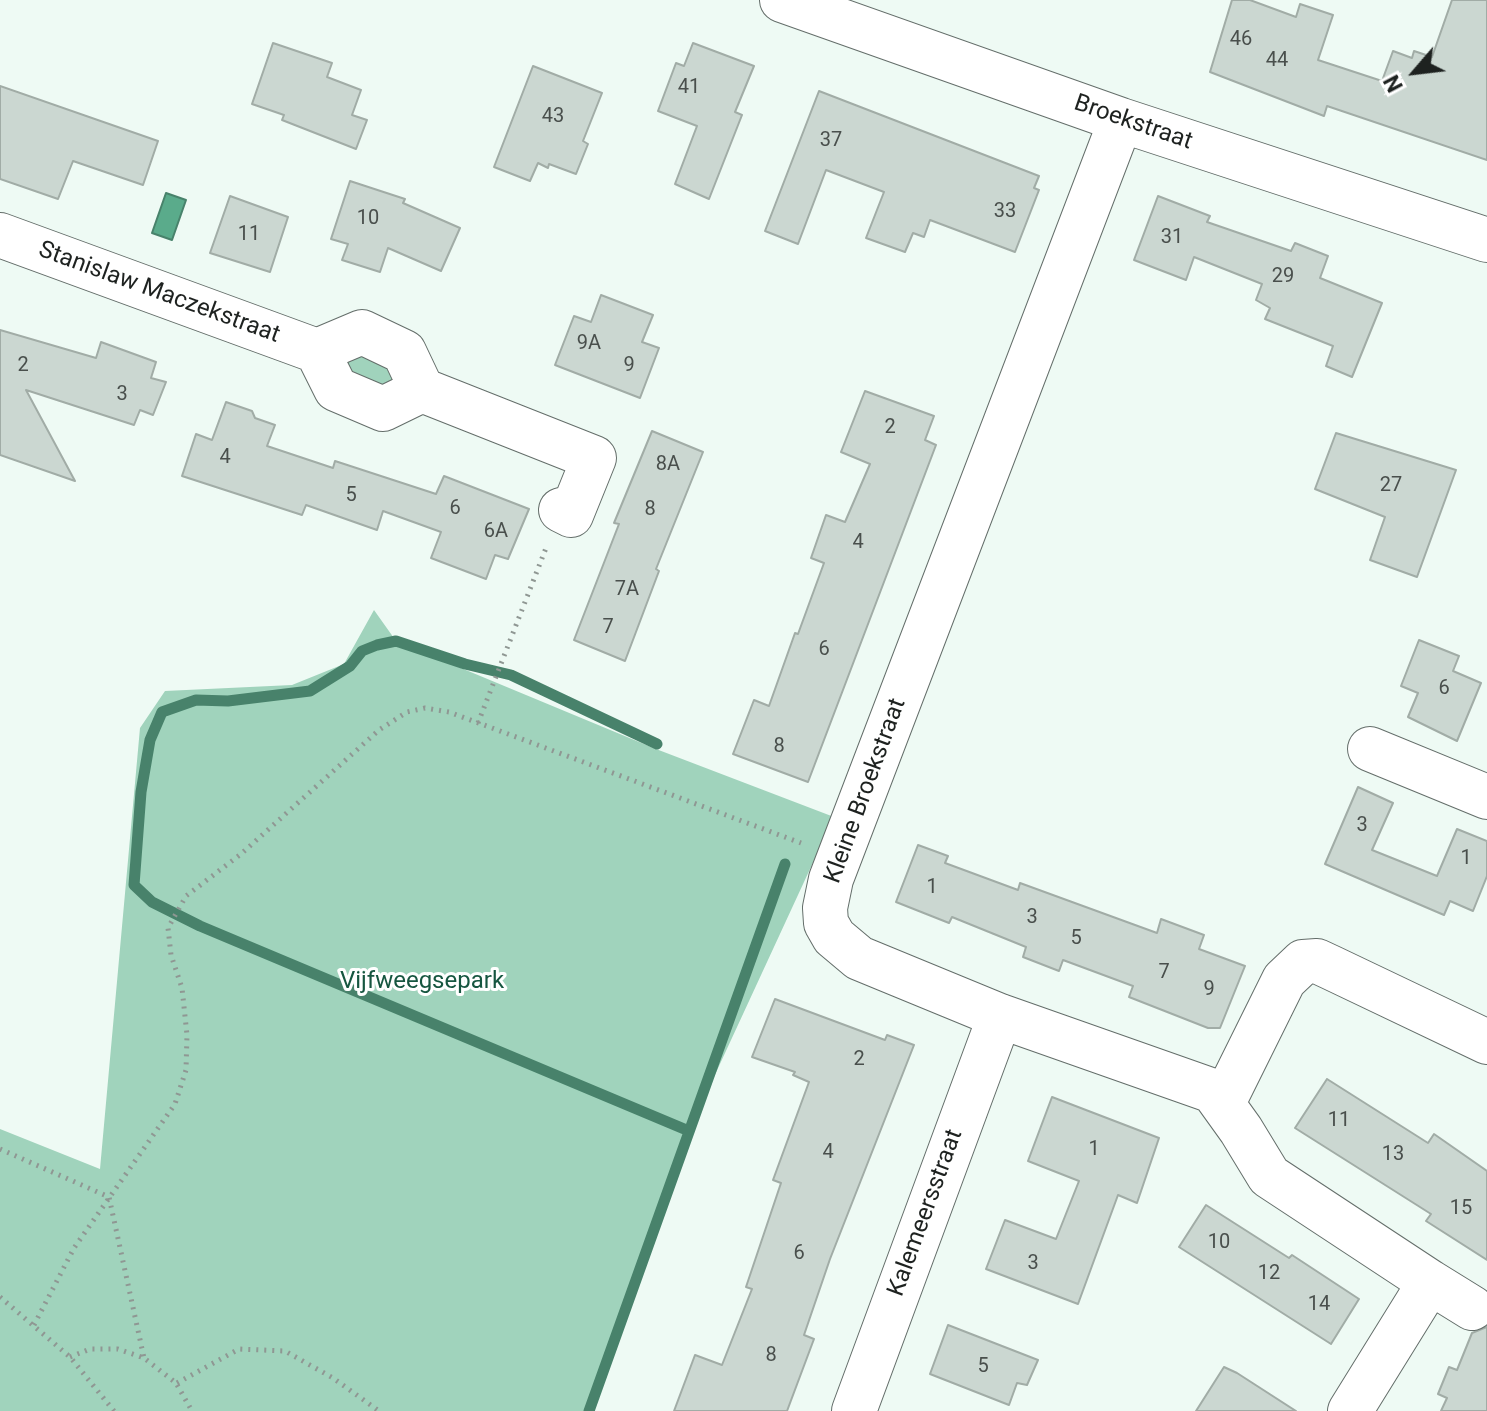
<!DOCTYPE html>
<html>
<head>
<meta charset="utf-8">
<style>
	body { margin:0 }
	#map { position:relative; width:1487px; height:1411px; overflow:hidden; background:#eefaf4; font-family:Roboto,sans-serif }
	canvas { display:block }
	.north { position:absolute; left:1375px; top:32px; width:80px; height:80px; -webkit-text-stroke:6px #fff; paint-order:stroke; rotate:242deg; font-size:22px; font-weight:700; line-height:32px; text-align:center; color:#1e2220 }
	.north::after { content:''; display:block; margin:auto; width:28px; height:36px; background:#1e2220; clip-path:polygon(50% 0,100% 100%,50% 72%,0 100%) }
</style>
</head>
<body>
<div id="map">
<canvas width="1487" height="1411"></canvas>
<div class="north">N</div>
</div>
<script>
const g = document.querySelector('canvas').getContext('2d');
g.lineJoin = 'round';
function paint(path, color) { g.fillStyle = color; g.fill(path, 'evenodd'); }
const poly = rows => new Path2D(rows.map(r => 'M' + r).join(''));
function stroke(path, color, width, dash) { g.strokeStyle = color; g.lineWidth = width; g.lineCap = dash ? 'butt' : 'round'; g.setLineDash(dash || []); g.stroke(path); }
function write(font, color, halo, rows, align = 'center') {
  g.font = font + ' Roboto,sans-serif'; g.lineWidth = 6; g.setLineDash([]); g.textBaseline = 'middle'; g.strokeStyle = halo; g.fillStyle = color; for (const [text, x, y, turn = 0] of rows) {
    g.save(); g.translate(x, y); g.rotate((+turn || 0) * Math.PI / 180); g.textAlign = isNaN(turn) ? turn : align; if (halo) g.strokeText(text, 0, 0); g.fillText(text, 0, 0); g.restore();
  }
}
paint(poly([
	[360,351,394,363,394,387,353,384,345,364,351,356],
	[374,610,396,641,656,749,834,817,689,1131,589,1411,0,1411,0,1129,100,1169,140,728,165,691,292,685,344,664]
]), '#a0d3bc');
const water = poly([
	[166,193,186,200,172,240,152,233,166,193]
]);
paint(water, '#5aab8b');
stroke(water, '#48826b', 2);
stroke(poly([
	[657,744,511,675,465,664,396,641,377,645,362,651,350,666,310,691,228,701,196,700,162,712,150,740,141,792,134,885,152,902,200,926,689,1131],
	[589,1411,785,864]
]), '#48826b', 11);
const building = poly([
	[1232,0,1250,0,1296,17,1300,4,1333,15,1318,60,1382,81,1393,51,1412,58,1414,51,1432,57,1452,0,1487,0,1487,160,1327,106,1324,116,1210,72,1232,0],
	[273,43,332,63,327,77,361,90,352,115,367,120,356,149,282,120,284,115,252,104,273,43],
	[693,43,754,66,735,112,742,115,709,199,675,184,697,126,658,111,676,63,684,66,693,43],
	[533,66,602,93,583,141,588,144,576,174,549,164,548,168,538,163,530,181,494,167,533,66],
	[0,86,158,141,143,185,73,161,58,199,0,179,0,86],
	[819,91,1039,176,1034,188,1039,190,1015,252,930,220,924,237,913,233,905,252,866,238,884,192,826,170,798,244,765,231,819,91],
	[350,181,405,199,403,203,460,228,441,271,388,248,380,272,342,260,348,244,331,239,350,181],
	[230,196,288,217,270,272,210,253,230,196],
	[1158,196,1210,216,1207,222,1291,251,1295,243,1328,256,1320,278,1382,303,1352,377,1326,366,1333,346,1265,319,1270,308,1256,300,1262,284,1194,257,1186,280,1134,260,1158,196],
	[601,295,653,315,642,342,659,348,640,398,555,365,574,316,591,322,601,295],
	[0,330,96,358,101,342,156,362,151,378,166,382,153,415,140,410,134,425,26,390,75,481,0,455,0,330],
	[865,391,934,416,925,440,936,445,808,782,733,754,754,700,769,706,795,633,798,634,824,563,811,558,826,515,845,522,870,464,841,452,865,391],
	[226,402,252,411,255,418,275,425,267,446,333,468,335,461,436,494,444,476,529,509,508,559,495,555,486,579,431,558,441,532,383,511,377,530,306,505,302,515,182,476,196,434,212,440,226,402],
	[652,431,703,452,656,569,659,571,625,661,574,640,619,524,614,523,652,431],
	[1336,433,1456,470,1417,577,1370,560,1385,517,1315,489,1336,433],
	[1419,640,1459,656,1453,671,1481,683,1457,741,1408,717,1418,693,1401,686,1419,640],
	[1358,787,1393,803,1372,850,1437,876,1457,829,1487,841,1487,876,1473,911,1450,901,1444,915,1325,864,1358,787],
	[918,845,948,856,945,863,1018,890,1020,883,1157,933,1161,919,1204,935,1199,949,1245,966,1220,1028,1208,1028,1129,997,1133,986,1063,960,1059,971,1023,957,1026,947,952,917,949,923,896,902,918,845],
	[775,999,885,1040,887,1035,914,1045,830,1259,804,1335,814,1339,787,1411,674,1411,695,1355,722,1365,752,1289,746,1287,781,1183,773,1180,809,1082,793,1075,795,1072,752,1057,775,999],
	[1327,1079,1428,1143,1434,1134,1487,1171,1487,1260,1426,1221,1431,1214,1295,1128,1327,1079],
	[1052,1097,1159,1138,1137,1203,1118,1195,1078,1304,986,1269,1005,1220,1056,1239,1079,1181,1028,1161,1052,1097],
	[1206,1205,1289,1258,1292,1255,1359,1299,1331,1344,1179,1247,1206,1205],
	[948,1325,1038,1360,1027,1385,1017,1383,1009,1405,930,1374,948,1325],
	[1487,1327,1487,1411,1441,1411,1447,1398,1438,1394,1449,1367,1457,1370,1472,1333,1487,1327],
	[1224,1367,1237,1373,1296,1411,1196,1411,1224,1367]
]);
paint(building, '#cbd7d1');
stroke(building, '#a1aca6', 2);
const minor = poly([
	[782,0,1121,120,1487,240],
	[1121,120,831,879,825,908,826,923,834,937,859,958,1000,1016,1213,1091,1241,1130,1269,1176,1430,1282,1350,1411],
	[0,235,317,351,336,389,383,409,422,390,404,352,362,332,317,351],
	[422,390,594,458,571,515,561,510],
	[1370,749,1487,797],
	[1223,1103,1284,980,1303,962,1317,961,1332,968,1487,1042],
	[1430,1282,1472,1308],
	[854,1411,1000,1016]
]);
stroke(minor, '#646e6a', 46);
stroke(poly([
	[478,723,546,548],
	[0,1149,109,1197,144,1358],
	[0,1297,70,1357,114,1411],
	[34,1325,74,1248,175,1104,186,1070,187,1035,182,988,171,955,168,928,186,896,241,854,379,730,407,712,425,708,449,712,801,843],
	[70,1357,90,1349,118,1349,144,1358,176,1383,192,1411],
	[177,1383,239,1349,285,1351,333,1378,379,1411]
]), '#8f9793', 5, [2, 6]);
stroke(minor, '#fff', 44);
write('20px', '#494f4c', null, [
	["46",1241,40],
	["44",1277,61],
	["41",689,88],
	["43",553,117],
	["37",831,141],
	["33",1005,212],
	["10",368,219],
	["11",249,235],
	["31",1172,238],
	["29",1283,277],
	["9A",589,344],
	["2",23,366],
	["9",629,366],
	["3",122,395],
	["2",890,428],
	["4",225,458],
	["8A",668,465],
	["27",1391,486],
	["5",351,496],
	["6",455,509],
	["8",650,510],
	["6A",496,532],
	["4",858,543],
	["7A",627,590],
	["7",608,628],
	["6",824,650],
	["6",1444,689],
	["8",779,747],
	["3",1362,826],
	["1",1466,859],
	["1",932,888],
	["3",1032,918],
	["5",1076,939],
	["7",1164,973],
	["9",1209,990],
	["2",859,1060],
	["11",1339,1121],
	["1",1094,1150],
	["4",828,1153],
	["13",1393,1155],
	["15",1461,1209],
	["10",1219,1243],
	["6",799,1254],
	["3",1033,1264],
	["12",1269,1274],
	["14",1319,1305],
	["8",771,1356],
	["5",983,1367]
]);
write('24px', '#1e2220', '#fff', [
	["Broekstraat",1133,123,19],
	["Stanislaw Maczekstraat",159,293,20],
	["Kleine Broekstraat",866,791,-70],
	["Kalemeersstraat",926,1213,-70]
]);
write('24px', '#165640', '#fff', [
	["Vijfweegsepark",422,982]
]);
</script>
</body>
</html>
